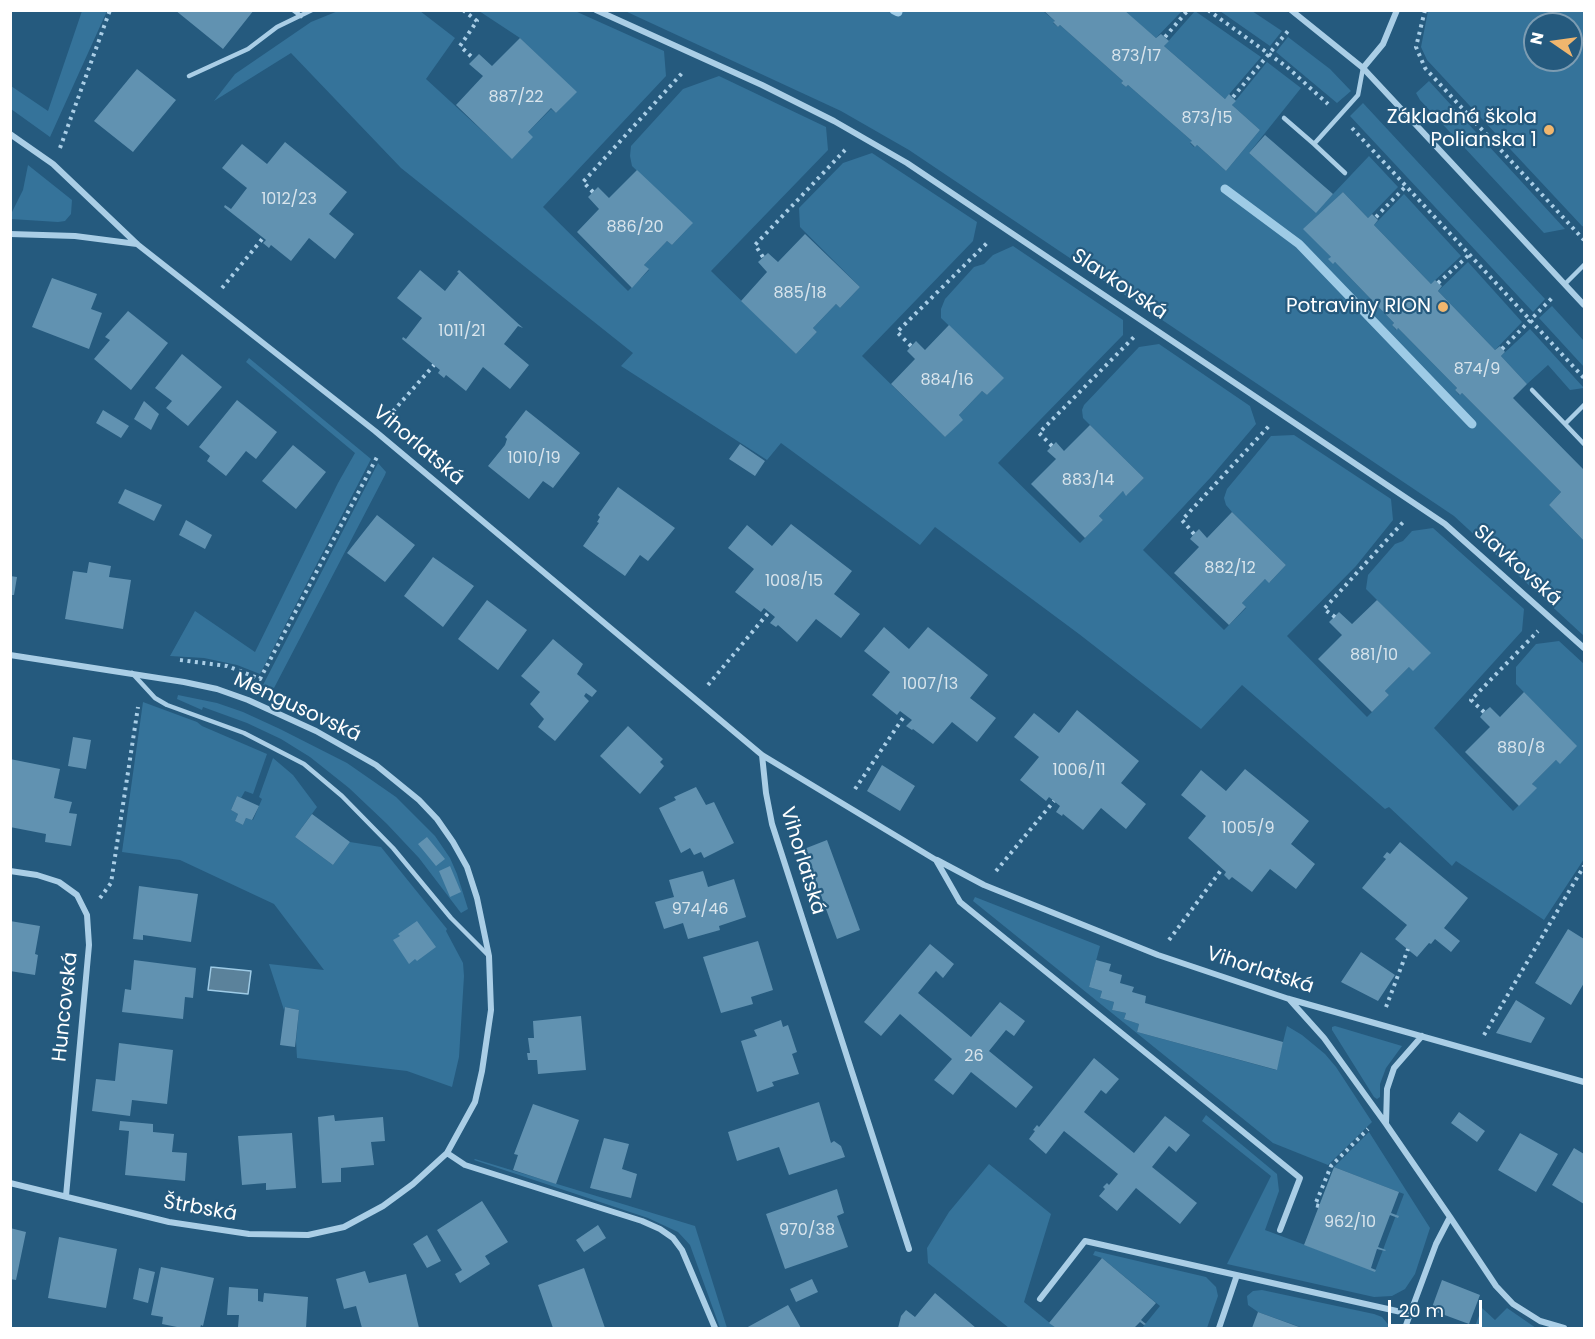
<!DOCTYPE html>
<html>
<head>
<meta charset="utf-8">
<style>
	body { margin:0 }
	#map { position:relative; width:1595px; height:1339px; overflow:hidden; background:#255a7e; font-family:Poppins,sans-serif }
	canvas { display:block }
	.frame { position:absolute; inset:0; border:12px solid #fff; pointer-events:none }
	.north { position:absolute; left:1523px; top:12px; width:60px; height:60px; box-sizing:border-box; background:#255a7e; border:2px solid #7c9cb2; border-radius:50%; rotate:283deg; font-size:16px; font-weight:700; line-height:24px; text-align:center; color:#fff }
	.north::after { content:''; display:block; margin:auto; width:21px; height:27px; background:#f0b66e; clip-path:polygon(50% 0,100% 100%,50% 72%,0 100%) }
	.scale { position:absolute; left:1388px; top:1300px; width:94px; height:27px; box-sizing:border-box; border:3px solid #fff; border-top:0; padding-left:8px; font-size:18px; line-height:21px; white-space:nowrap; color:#fff; -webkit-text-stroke:4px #255a7e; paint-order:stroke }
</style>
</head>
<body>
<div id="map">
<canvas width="1595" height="1339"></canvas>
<div class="frame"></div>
<div class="north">N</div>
<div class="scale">20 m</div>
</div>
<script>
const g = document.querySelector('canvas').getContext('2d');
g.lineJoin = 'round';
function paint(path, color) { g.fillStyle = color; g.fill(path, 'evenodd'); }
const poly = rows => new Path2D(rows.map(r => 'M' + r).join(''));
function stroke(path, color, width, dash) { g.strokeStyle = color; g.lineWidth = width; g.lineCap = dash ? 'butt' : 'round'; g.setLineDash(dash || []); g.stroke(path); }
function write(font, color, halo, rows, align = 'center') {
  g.font = font + ' Poppins,sans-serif'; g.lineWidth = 4.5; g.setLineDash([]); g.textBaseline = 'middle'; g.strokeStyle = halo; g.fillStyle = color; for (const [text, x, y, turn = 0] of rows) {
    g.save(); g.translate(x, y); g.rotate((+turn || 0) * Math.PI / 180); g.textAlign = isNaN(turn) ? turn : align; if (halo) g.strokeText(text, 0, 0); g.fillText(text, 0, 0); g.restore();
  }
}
paint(poly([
	[82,11,107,11,50,137,11,109,11,86,48,111],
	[338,11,420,11,455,38,426,79,512,158,528,132,551,109,556,113,576,92,520,38,479,11,575,11,664,51,666,76,543,207,628,291,649,270,644,265,667,241,672,245,692,224,632,166,630,156,631,146,683,89,719,76,826,127,828,150,711,271,796,354,817,332,813,328,836,304,840,308,860,287,800,227,799,208,843,163,872,153,977,222,973,241,862,356,945,437,962,420,959,415,982,391,987,395,1003,378,941,318,941,309,945,299,974,267,984,264,993,255,1013,246,1123,320,1123,335,998,463,1080,543,1103,520,1099,516,1123,491,1127,495,1144,478,1090,425,1083,418,1082,410,1084,405,1139,347,1159,344,1250,406,1256,424,1211,477,1143,550,1224,630,1246,608,1242,603,1265,579,1270,582,1286,565,1232,512,1226,505,1224,498,1227,489,1271,436,1294,435,1391,499,1393,520,1356,566,1287,636,1367,717,1389,695,1385,691,1409,667,1430,653,1366,589,1368,575,1395,544,1403,541,1412,531,1433,528,1524,609,1522,631,1434,728,1513,811,1536,788,1532,784,1556,760,1560,763,1576,746,1516,684,1516,667,1536,644,1559,641,1584,664,1584,859,1544,920,1456,861,1452,866,1389,807,1385,809,1242,685,1201,729,1079,634,935,527,920,545,781,443,767,460,621,366,633,353,401,168,291,53,214,101,235,74,311,22],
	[625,11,1043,11,1055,21,1053,23,1058,27,1060,25,1123,81,1121,83,1126,87,1128,85,1192,141,1190,143,1194,147,1197,145,1226,171,1260,130,1232,105,1267,62,1301,88,1249,153,1316,212,1369,156,1398,187,1368,218,1343,192,1304,229,1331,257,1333,263,1335,262,1394,323,1392,325,1396,330,1398,328,1457,388,1455,390,1459,395,1462,393,1561,492,1549,505,1584,541,1584,636,1454,516,909,150,841,111],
	[1124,11,1182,11,1156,38],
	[1195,11,1261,57,1225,99,1164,46],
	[1220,11,1252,11,1282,31,1270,46],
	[1428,11,1584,11,1584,227,1582,226,1427,60,1421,47],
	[1535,24,1571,24,1571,60,1535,60],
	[1288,37,1330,69,1351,91,1337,103,1276,52],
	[1429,81,1565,229,1544,233,1420,100,1416,93],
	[1363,103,1545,299,1533,312,1350,116],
	[28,165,72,200,71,214,65,221,58,222,11,219,11,214,23,190],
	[1404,194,1461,256,1431,284,1374,225],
	[1468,262,1522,322,1495,350,1438,291],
	[1552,306,1584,341,1584,367,1539,318],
	[1530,329,1584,388,1570,390,1548,365,1527,384,1501,356],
	[249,358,371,459,260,674,237,665,204,658,170,656,195,611,255,652,338,483,355,453,246,362],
	[378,463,386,472,385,475,274,688,263,685],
	[178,695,217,703,243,712,280,729,347,763,396,797,435,836,450,858,457,874,468,909,461,913,419,858,387,824,349,788,310,757,281,739,247,723,203,707,202,710,177,699],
	[143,702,197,722,202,726,267,754,253,794,245,791,241,798,237,796,231,810,238,814,235,821,243,825,246,818,253,820,262,799,259,797,273,758,293,775,317,807,295,837,333,865,350,842,381,847,447,929,446,931,463,963,464,976,459,1057,452,1087,407,1071,297,1058,296,1041,299,1010,285,1007,284,1010,269,964,324,970,274,904,180,860,122,852],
	[975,897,1100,946,1089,987,1102,991,1100,998,1114,1002,1112,1010,1126,1013,1124,1019,1139,1024,1137,1032,1276,1070,1287,1026,1302,1035,1325,1054,1336,1067,1372,1122,1328,1165,1273,1143,973,901],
	[1335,1026,1402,1046,1386,1068,1380,1084,1380,1097,1377,1099,1374,1097,1332,1030,1332,1027],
	[1206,1115,1277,1174,1279,1191,1265,1230,1375,1271,1404,1194,1334,1167,1369,1132,1430,1228,1415,1274,1405,1289,1392,1296,1374,1297,1227,1264,1271,1176,1202,1121],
	[475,1159,695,1226,727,1328,720,1328,690,1245,678,1232,648,1218,474,1160],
	[989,1164,1051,1214,1024,1302,1056,1328,1009,1328,928,1263,927,1248,949,1212],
	[1095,1251,1206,1277,1216,1287,1218,1296,1207,1328,1142,1328,1160,1306,1102,1258,1093,1255],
	[1262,1290,1374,1314,1382,1317,1391,1328,1303,1328,1258,1312,1248,1305,1247,1296,1253,1291],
	[1482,1308,1495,1320,1507,1308,1536,1328,1467,1328,1469,1324,1475,1326]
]), '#35739a');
const water = poly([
	[211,967,251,971,248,994,208,990,211,967]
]);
paint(water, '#5b829b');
stroke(water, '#9ecbe6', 1.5);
stroke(poly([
	[894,10,898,12],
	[1225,189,1299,244,1472,424]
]), '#9ecbe6', 9);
paint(poly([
	[175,10,254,10,223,49],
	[1043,10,1124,10,1156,38,1161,34,1169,41,1164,46,1225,99,1229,94,1236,101,1232,105,1260,130,1226,171,1197,145,1195,147,1190,142,1192,141,1128,85,1126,87,1121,83,1123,81,1060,25,1058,27,1053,22,1055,21],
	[520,38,577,92,556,113,551,108,528,132,533,137,512,159,456,105,483,76,469,64,479,54,492,66],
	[137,69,176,100,133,152,94,121],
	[1265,135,1333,194,1316,213,1249,153],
	[285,142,347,192,329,214,354,234,335,259,309,238,291,261,271,245,269,248,263,243,266,240,224,207,225,205,231,209,247,188,222,168,242,144,267,164],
	[637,170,693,223,672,245,667,241,644,265,649,269,632,288,577,232,599,209,588,197,598,187,609,198],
	[1343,192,1368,218,1372,214,1378,220,1374,225,1431,284,1435,280,1442,286,1438,291,1495,350,1500,346,1505,352,1501,356,1527,384,1513,398,1584,470,1584,541,1549,505,1561,492,1462,393,1460,395,1455,390,1457,388,1398,328,1397,330,1392,325,1394,323,1335,262,1333,264,1328,259,1331,257,1303,229],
	[805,234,860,287,840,308,836,304,813,328,817,332,796,354,741,301,767,272,758,262,768,253,778,262],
	[420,270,445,291,459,273,457,272,459,270,523,328,518,326,504,344,529,365,510,389,483,367,466,391,446,375,444,378,438,373,440,370,402,339,403,337,406,339,422,318,397,298],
	[52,278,97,294,91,309,102,313,89,349,32,327],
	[128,311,168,343,131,390,94,359,110,340,105,337],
	[949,325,1004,378,987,395,982,391,959,415,963,420,945,437,891,384,915,359,907,351,916,341,925,350],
	[182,354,222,387,188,426,166,408,172,401,155,388],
	[237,400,277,432,256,459,246,451,226,476,207,461,210,456,199,447],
	[144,401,159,414,151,430,134,419],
	[103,410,129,426,121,438,96,423],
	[526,410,580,453,553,488,543,481,529,499,488,466,505,445,507,439,505,437],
	[1090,425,1144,478,1126,496,1123,491,1099,516,1103,520,1085,538,1031,484,1056,459,1047,451,1056,442,1064,451],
	[740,444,765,461,755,476,729,459],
	[293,445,326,472,296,509,262,481],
	[618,487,675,528,648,561,640,555,625,576,583,546,599,523,597,522,600,517,598,515],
	[125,489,162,505,154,521,118,503],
	[1232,512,1286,565,1269,583,1265,579,1242,603,1246,607,1229,625,1174,573,1199,547,1190,539,1194,534,1199,529,1207,538],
	[377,515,415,545,385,582,347,553],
	[186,520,212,535,205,549,179,535],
	[791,524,852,571,834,594,860,614,841,638,816,619,797,642,778,625,776,627,770,623,775,617,764,608,761,612,735,592,754,569,728,548,747,525,772,546],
	[433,557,474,586,443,627,404,596],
	[89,562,111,566,109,577,131,580,123,629,65,619,73,571,87,573],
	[10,576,17,577,14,595,10,595],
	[487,600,527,630,498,670,458,639],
	[1377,600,1431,653,1413,671,1409,667,1385,691,1389,695,1372,712,1318,659,1342,635,1329,622,1339,612,1352,624],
	[884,627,909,649,928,627,988,675,970,698,996,718,977,742,952,722,933,744,913,729,912,730,906,726,912,720,900,711,897,715,872,695,890,672,864,651],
	[553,639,583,664,577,674,597,691,592,697,586,693,584,696,589,701,555,741,538,727,544,719,530,704,540,692,521,676],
	[1524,692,1577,746,1560,764,1556,760,1532,784,1537,788,1519,806,1465,752,1490,727,1480,717,1484,712,1490,707,1500,717],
	[1077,710,1139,761,1121,783,1146,804,1126,829,1101,808,1083,830,1063,814,1062,816,1056,812,1060,806,1049,797,1046,801,1020,780,1039,757,1014,737,1034,713,1059,733],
	[628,726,663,759,660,762,664,766,640,794,600,756],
	[73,737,91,740,86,769,68,766],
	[10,759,60,769,54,798,72,802,69,813,77,814,71,846,45,842,46,834,10,827],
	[882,765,915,786,900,811,867,791],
	[1245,769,1309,821,1291,844,1315,864,1296,889,1270,869,1252,892,1232,877,1229,880,1224,875,1226,872,1188,838,1206,816,1181,795,1201,770,1226,791],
	[696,787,706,805,714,802,734,843,704,858,701,852,694,855,690,848,681,853,659,808,676,800,674,797],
	[237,796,259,806,252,820,246,818,243,825,235,821,238,814,231,810],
	[312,814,350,842,333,865,295,837],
	[427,837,445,859,436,866,418,844],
	[827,840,860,930,837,939,804,849],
	[1400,842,1468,898,1444,928,1460,941,1451,952,1435,939,1431,944,1429,943,1417,957,1395,939,1407,925,1362,888,1386,859,1383,857,1387,852,1390,854],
	[450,866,461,892,450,897,439,871],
	[703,871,708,887,734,879,746,917,719,926,720,930,688,939,683,923,664,929,655,902,674,897,669,880],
	[139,886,198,894,191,942,143,935,143,940,133,939],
	[10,921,40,926,35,954,38,955,35,975,10,971],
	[417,921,436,947,417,961,415,959,409,964,393,940,400,936,398,934],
	[1568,929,1584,939,1583,944,1584,946,1584,983,1571,1005,1535,983],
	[758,941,773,990,751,997,753,1004,721,1013,703,957],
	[930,944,954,964,943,978,936,971,918,993,971,1037,1000,1002,1025,1021,1014,1036,1006,1030,989,1051,1033,1087,1016,1108,971,1072,953,1095,934,1080,952,1059,900,1014,881,1036,864,1022],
	[1361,952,1395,975,1378,1001,1341,982],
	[134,960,196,968,193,998,185,997,183,1019,122,1012,125,989,131,990],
	[1096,960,1111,964,1109,971,1122,975,1120,983,1134,987,1132,992,1146,996,1145,1003,1283,1042,1277,1070,1137,1032,1139,1024,1124,1019,1126,1013,1112,1010,1114,1002,1100,998,1102,991,1089,987],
	[1516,1000,1545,1018,1531,1043,1496,1033],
	[285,1007,299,1010,295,1047,280,1045],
	[581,1016,586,1070,538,1074,537,1060,528,1060,527,1053,530,1053,528,1038,534,1038,533,1021],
	[781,1020,783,1027,788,1025,797,1052,792,1054,799,1074,772,1082,774,1086,757,1092,741,1041,757,1036,754,1030],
	[119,1043,173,1050,167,1104,132,1100,130,1116,92,1111,96,1079,115,1081],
	[1094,1058,1119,1079,1106,1094,1101,1090,1084,1112,1134,1153,1165,1116,1190,1135,1176,1152,1169,1146,1152,1167,1197,1203,1180,1224,1136,1188,1117,1211,1099,1196,1105,1189,1103,1187,1107,1183,1109,1185,1118,1174,1064,1131,1046,1154,1029,1139,1035,1131,1033,1130,1037,1125,1039,1127],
	[819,1102,831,1143,834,1141,841,1146,845,1157,789,1175,779,1147,737,1161,728,1132],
	[533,1104,579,1120,556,1184,513,1170,518,1155,514,1154],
	[1459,1112,1485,1131,1477,1142,1451,1123],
	[334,1115,335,1121,383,1117,385,1141,371,1142,374,1165,341,1168,341,1182,322,1183,318,1117],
	[120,1121,153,1124,153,1132,174,1134,172,1152,187,1153,185,1181,125,1175,129,1131,119,1130],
	[292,1133,296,1188,266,1190,266,1183,242,1185,238,1136],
	[1520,1133,1558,1154,1536,1192,1498,1170],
	[604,1138,629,1144,622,1169,637,1174,631,1198,590,1188],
	[1574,1148,1584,1154,1584,1204,1552,1185],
	[1334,1167,1399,1192,1391,1213,1399,1216,1398,1218,1390,1215,1378,1247,1386,1250,1385,1251,1377,1249,1371,1268,1376,1270,1375,1272,1304,1245],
	[837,1189,844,1213,837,1216,848,1247,785,1269,766,1214],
	[482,1201,508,1242,485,1256,490,1264,460,1283,455,1274,462,1270,437,1230],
	[598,1225,606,1238,584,1252,576,1240],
	[10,1228,26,1232,16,1280,10,1279],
	[427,1235,441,1261,427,1268,413,1244],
	[59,1237,117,1249,106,1308,48,1298],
	[1102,1258,1156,1303,1141,1320,1146,1324,1144,1325,1140,1322,1134,1328,1056,1328,1049,1323],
	[161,1267,214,1278,203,1326,201,1325,200,1328,182,1328,162,1324,163,1317,151,1315],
	[139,1268,155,1272,148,1303,133,1299],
	[584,1268,605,1328,553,1328,538,1285],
	[365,1271,369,1283,406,1274,419,1328,362,1328,356,1306,344,1309,336,1279],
	[812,1279,818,1292,796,1302,790,1289],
	[1442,1280,1480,1295,1469,1324,1431,1310],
	[229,1287,258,1289,258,1301,263,1302,264,1293,308,1297,306,1328,238,1327,239,1315,227,1315],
	[935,1293,976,1328,898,1328,901,1316,906,1310,915,1317],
	[788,1305,801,1328,746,1328],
	[1258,1312,1302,1328,1252,1328]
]), '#6192b1');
stroke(poly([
	[463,10,477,21,460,46,474,59],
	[1208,10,1287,67,1328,104],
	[1425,10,1416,47,1425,68,1584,240],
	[1165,37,1188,10],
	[1233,97,1288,31],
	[1352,128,1584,378],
	[60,148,110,10],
	[593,192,583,182,684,71],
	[1376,217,1406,186],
	[763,257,755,245,845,150],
	[1438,283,1469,255],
	[222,288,263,238],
	[911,346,897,332,989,241],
	[1502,349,1552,298],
	[388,417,434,365],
	[1052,446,1039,433,1134,337],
	[1194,534,1182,520,1269,426],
	[1335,617,1324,609,1405,520],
	[180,660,227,666,260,679,377,457],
	[708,685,769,612],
	[1484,712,1471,700,1538,631],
	[855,789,905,715],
	[996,871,1054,801],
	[100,898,111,883,138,707],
	[1169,940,1222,869],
	[1386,1007,1408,949],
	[1484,1035,1584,866],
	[1319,1206,1315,1205,1331,1166,1368,1129]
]), '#aacee6', 4, [3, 4.5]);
stroke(poly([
	[293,10,301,16],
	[189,76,248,49,277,27,312,10],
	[1284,118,1314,144],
	[1345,173,1314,144,1358,95,1363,68],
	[1565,284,1584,265],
	[1532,390,1565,424,1584,405],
	[1565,424,1584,444],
	[132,673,155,698,167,705,244,733,304,764,342,796,393,848,451,918,489,956]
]), '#aacee6', 4.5);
stroke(poly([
	[596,10,762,85,834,121,907,163,1445,524,1584,648],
	[1291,10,1363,68,1584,305],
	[1363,68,1383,44,1397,10],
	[10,134,53,164,137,244,375,431,762,755,936,860,960,902,1300,1178,1280,1230],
	[10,234,75,236,137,244],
	[10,655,184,682,217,689,248,700,316,731,376,765,419,800,437,819,453,842,467,867,477,898,489,956,491,1010,482,1071,475,1102,447,1153,413,1184,383,1206,344,1227,308,1235,249,1234,169,1222,10,1183],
	[762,755,766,793,772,824,909,1249],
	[937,860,984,885,1158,955,1289,999,1584,1082],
	[10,871,37,875,59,882,77,895,87,915,89,945,66,1196],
	[1289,999,1324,1038,1386,1124],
	[447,1153,465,1165,642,1221,660,1229,673,1238,682,1250,715,1328],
	[1450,1217,1496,1286,1513,1304,1540,1321,1564,1328],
	[1040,1299,1085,1241,1410,1314,1436,1244,1450,1217,1386,1124,1387,1089,1394,1068,1422,1036],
	[1219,1328,1237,1275],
	[1405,1328,1410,1314]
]), '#aacee6', 6);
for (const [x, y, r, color] of [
	[1549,130,6,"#f0b66e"],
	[1443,307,6,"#f0b66e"]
]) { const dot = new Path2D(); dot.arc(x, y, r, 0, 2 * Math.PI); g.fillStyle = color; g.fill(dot); stroke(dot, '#255a7e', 2); }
write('16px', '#d8e4ec', null, [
	["873/17",1136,57],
	["887/22",516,98],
	["873/15",1207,119],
	["1012/23",289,200],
	["886/20",635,228],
	["885/18",800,294],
	["1011/21",462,332],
	["874/9",1477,370],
	["884/16",947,381],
	["1010/19",534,459],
	["883/14",1088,481],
	["882/12",1230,569],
	["1008/15",794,582],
	["881/10",1374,656],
	["1007/13",930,685],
	["880/8",1521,749],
	["1006/11",1079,771],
	["1005/9",1248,829],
	["974/46",700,910],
	["26",974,1057],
	["962/10",1350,1223],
	["970/38",807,1231]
]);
write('20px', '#fff', '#255a7e', [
	["Základná škola",1537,118],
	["Polianska 1",1537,141],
	["Potraviny RION",1431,307]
], 'right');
write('20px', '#fff', '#255a7e', [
	["Slavkovská",1119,285,34],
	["Vihorlatská",418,446,40],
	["Slavkovská",1517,566,42],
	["Mengusovská",297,708,25],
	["Vihorlatská",802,861,73],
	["Vihorlatská",1260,971,18],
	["Huncovská",66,1007,-84],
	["Štrbská",200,1209,10]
]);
</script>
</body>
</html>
